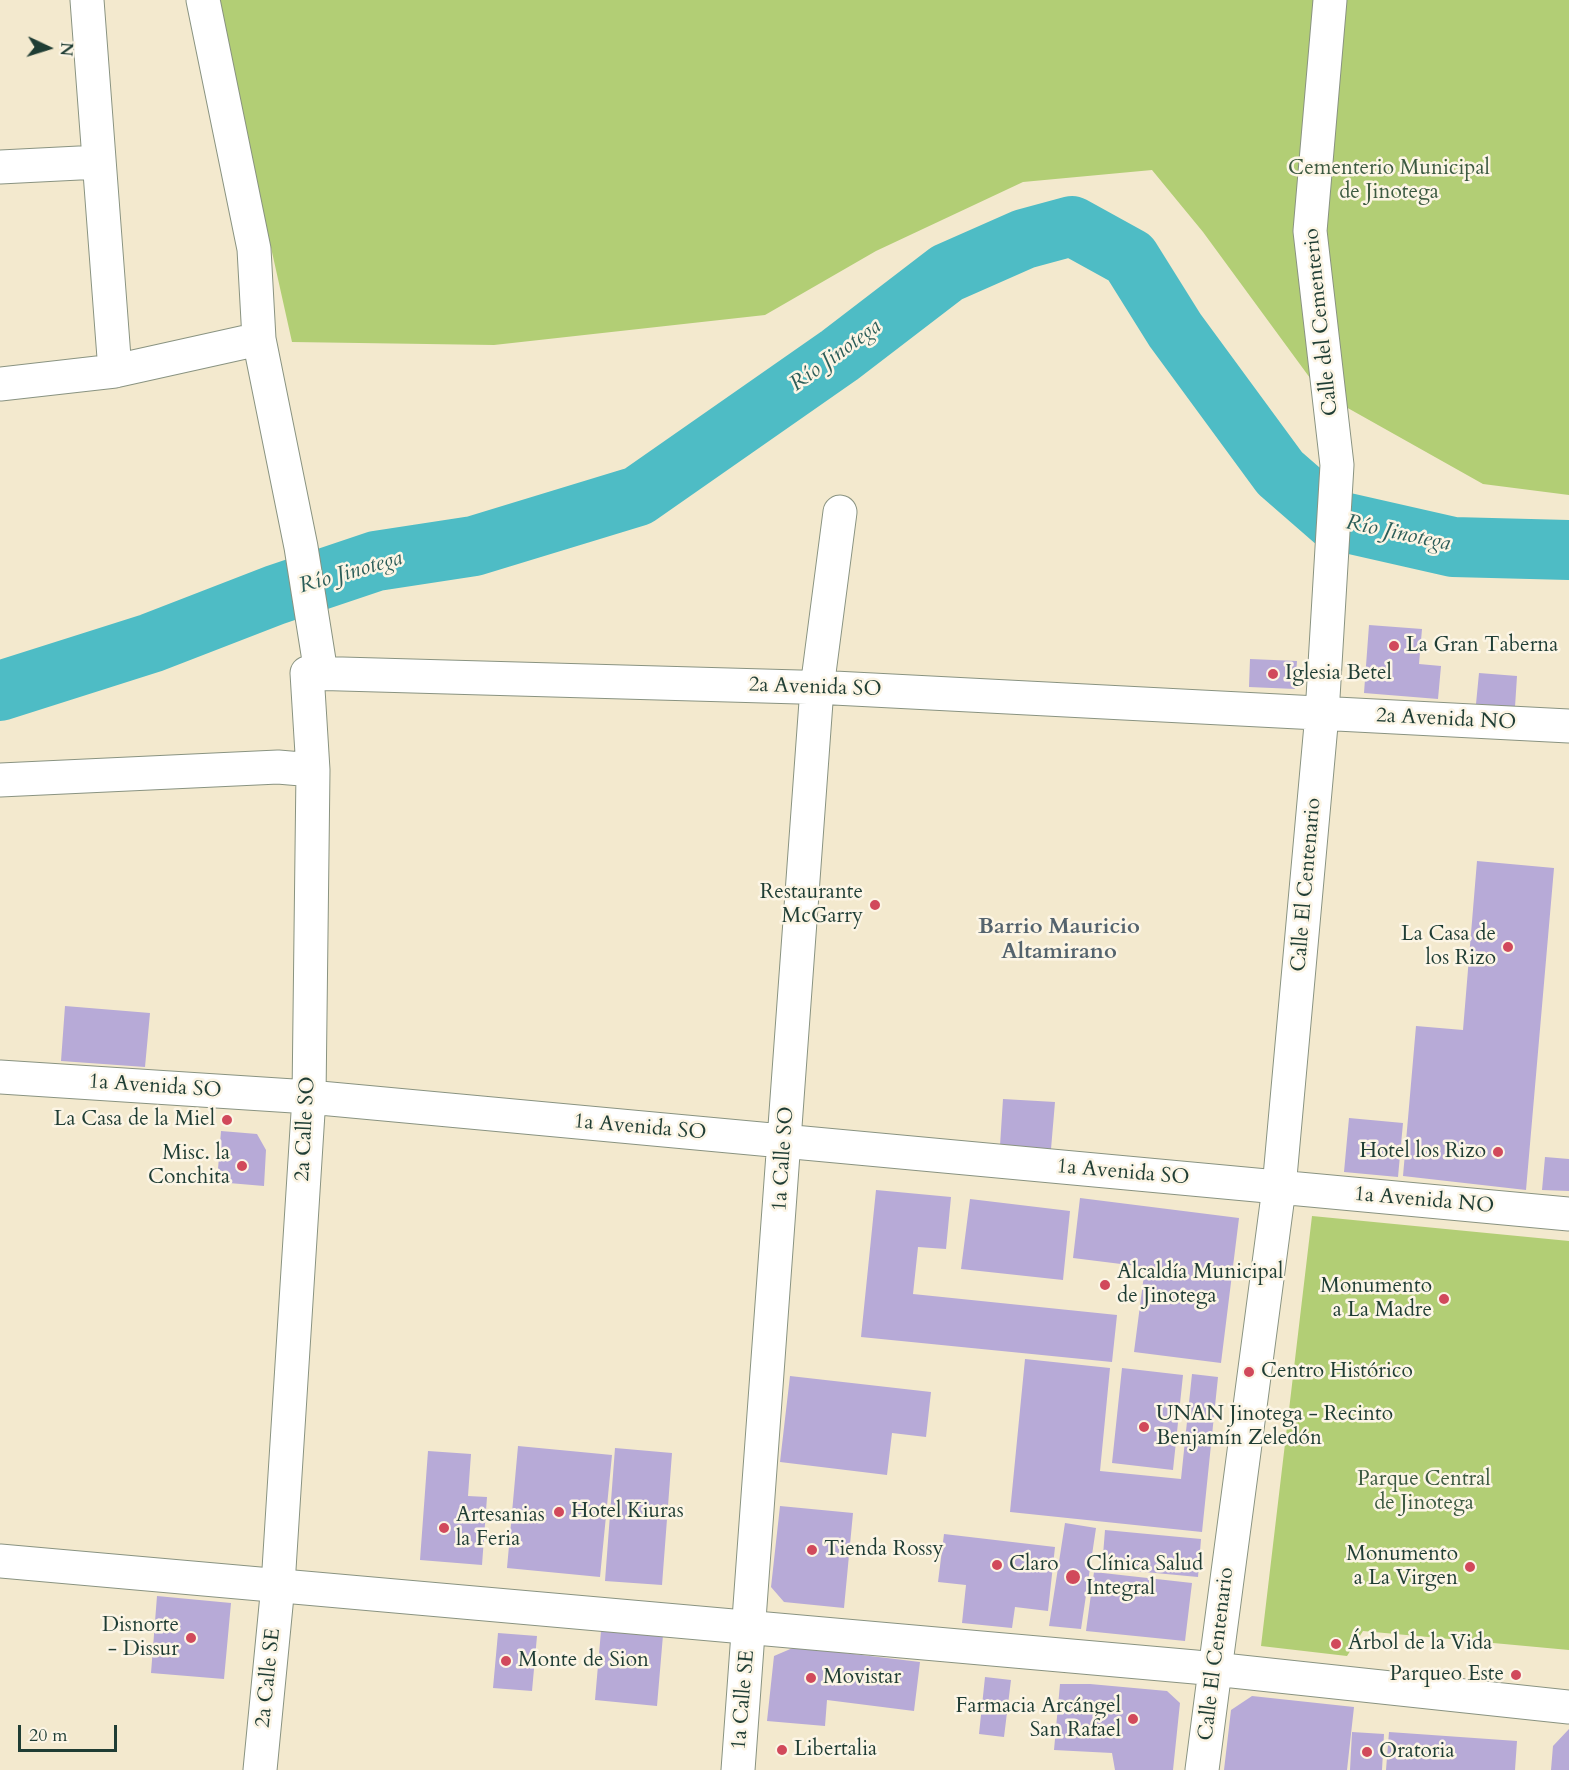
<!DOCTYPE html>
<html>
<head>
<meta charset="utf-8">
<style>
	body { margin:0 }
	#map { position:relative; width:1569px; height:1770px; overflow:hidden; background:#f3e9ce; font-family:Cardo,serif }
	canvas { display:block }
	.north { position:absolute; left:18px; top:18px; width:60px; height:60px; -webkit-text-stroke:4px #fcf5e5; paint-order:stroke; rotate:94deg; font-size:16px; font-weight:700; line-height:24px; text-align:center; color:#1f3d34 }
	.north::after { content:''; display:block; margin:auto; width:21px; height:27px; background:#1f3d34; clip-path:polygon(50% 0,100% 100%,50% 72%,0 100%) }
	.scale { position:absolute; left:18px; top:1725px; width:99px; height:27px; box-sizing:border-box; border:3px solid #1f3d34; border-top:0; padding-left:8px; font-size:18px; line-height:21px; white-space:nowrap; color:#1f3d34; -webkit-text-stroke:4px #fcf5e5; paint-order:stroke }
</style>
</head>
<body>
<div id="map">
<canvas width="1569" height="1770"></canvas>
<div class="north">N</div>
<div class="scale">20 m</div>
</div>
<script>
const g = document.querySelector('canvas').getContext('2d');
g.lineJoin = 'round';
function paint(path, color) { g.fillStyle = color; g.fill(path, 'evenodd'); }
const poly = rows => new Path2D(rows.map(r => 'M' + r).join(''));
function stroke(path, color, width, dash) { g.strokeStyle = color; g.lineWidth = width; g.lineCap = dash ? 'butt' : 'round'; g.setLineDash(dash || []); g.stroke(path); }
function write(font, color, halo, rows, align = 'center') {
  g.font = font + ' Cardo,serif'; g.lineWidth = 5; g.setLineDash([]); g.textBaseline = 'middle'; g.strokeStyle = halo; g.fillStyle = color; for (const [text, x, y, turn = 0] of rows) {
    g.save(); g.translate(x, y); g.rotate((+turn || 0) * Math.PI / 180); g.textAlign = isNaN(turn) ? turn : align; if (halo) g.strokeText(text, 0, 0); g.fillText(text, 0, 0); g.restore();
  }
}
paint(poly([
	[216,0,1569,0,1569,495,1483,484,1321,393,1203,232,1152,170,1023,182,876,251,765,315,494,345,292,342],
	[1312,1216,1569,1241,1569,1650,1363,1631,1347,1656,1261,1646]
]), '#b2ce75');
stroke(poly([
	[0,691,151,643,275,595,376,561,474,546,638,496,840,355,947,273,1024,239,1072,226,1130,258,1175,330,1280,473,1334,520,1453,547,1569,550]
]), '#4ebcc5', 60);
paint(poly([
	[1369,625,1422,629,1419,664,1441,666,1438,699,1364,693],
	[1250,659,1297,661,1295,689,1249,687],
	[1479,673,1517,676,1515,707,1476,704],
	[1477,861,1554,868,1526,1190,1403,1176,1416,1026,1463,1030],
	[65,1006,150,1013,145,1067,61,1061],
	[1003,1099,1055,1102,1051,1149,1000,1146],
	[1349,1118,1403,1123,1398,1177,1344,1172],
	[221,1131,257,1134,266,1150,264,1186,217,1182],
	[1545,1157,1569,1159,1569,1191,1542,1190],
	[876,1190,951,1197,946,1249,918,1247,913,1294,1117,1315,1112,1362,861,1337],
	[1080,1198,1239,1218,1221,1363,1134,1352,1145,1267,1073,1258],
	[970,1199,1070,1211,1063,1280,961,1269],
	[1025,1359,1110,1368,1100,1471,1181,1479,1192,1374,1218,1377,1202,1532,1010,1512],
	[1122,1368,1183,1375,1173,1470,1112,1463],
	[790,1376,931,1392,926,1437,892,1433,887,1475,780,1462],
	[518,1446,612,1455,600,1577,507,1568],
	[615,1448,672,1453,662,1585,605,1581],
	[428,1451,471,1454,468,1496,487,1497,482,1565,420,1560],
	[780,1506,853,1513,844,1608,784,1602,771,1587],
	[1065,1523,1096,1528,1081,1629,1049,1626],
	[1105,1530,1201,1539,1198,1577,1102,1568],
	[944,1534,1055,1547,1048,1611,1015,1607,1012,1628,962,1623,966,1585,938,1582],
	[1094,1572,1192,1583,1185,1641,1086,1631],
	[157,1596,231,1603,224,1679,151,1673],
	[601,1631,663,1635,657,1706,595,1700],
	[498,1633,537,1636,532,1691,493,1688],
	[795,1647,920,1662,914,1711,827,1700,825,1726,767,1721,774,1656],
	[985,1677,1011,1680,1004,1737,979,1734],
	[1060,1684,1090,1684,1167,1691,1180,1703,1173,1770,1115,1770,1112,1753,1054,1750],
	[1252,1696,1354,1707,1347,1770,1224,1770,1231,1710],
	[1569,1729,1569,1770,1551,1770,1553,1746],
	[1352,1732,1384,1734,1382,1770,1350,1770],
	[1389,1732,1517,1741,1515,1770,1386,1770]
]), '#b7aad7');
const minor = poly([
	[87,0,115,371],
	[203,0,254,249,259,339,301,547,321,673],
	[0,167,99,162],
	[0,384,115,371,259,339],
	[0,780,278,767,313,770],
	[0,1077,309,1097,1569,1214],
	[1215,1670,1279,1188,1322,714,1337,465,1310,231,1330,0],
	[260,1770,278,1585,309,1097,313,770,307,673,834,688,1569,726],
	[738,1770,817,688,840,512]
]);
const major = poly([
	[0,1561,1195,1667,1569,1707],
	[1202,1770,1215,1670]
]);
stroke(minor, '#899381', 35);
stroke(major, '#899381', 35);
stroke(minor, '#fff', 33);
stroke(major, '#fff', 33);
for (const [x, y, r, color] of [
	[1394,646,6,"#d1495b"],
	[1273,674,6,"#d1495b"],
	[875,905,6,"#d1495b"],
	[1508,947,6,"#d1495b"],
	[227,1120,6,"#d1495b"],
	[1498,1152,6,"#d1495b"],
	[242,1166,6,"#d1495b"],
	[1105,1285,6,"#d1495b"],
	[1444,1299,6,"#d1495b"],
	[1249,1372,6,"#d1495b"],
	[1144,1427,6,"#d1495b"],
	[559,1512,6,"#d1495b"],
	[444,1528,6,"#d1495b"],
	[812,1550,6,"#d1495b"],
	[997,1565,6,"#d1495b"],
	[1470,1567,6,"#d1495b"],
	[1073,1577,8,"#d1495b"],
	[191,1638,6,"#d1495b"],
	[1336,1644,6,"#d1495b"],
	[506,1661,6,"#d1495b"],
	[1516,1675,6,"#d1495b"],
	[811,1678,6,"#d1495b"],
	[1133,1719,6,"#d1495b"],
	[782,1750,6,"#d1495b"],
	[1367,1752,6,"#d1495b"]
]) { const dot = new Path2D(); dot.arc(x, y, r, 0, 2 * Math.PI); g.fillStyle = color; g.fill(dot); stroke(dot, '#fcf5e5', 2); }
write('21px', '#3c5a41', '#fcf5e5', [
	["Cementerio Municipal",1389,169],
	["de Jinotega",1389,193],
	["Parque Central",1424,1480],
	["de Jinotega",1424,1504]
]);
write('21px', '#1f3d34', '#fcf5e5', [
	["Calle del Cementerio",1322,322,-96],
	["2a Avenida SO",815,688,2],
	["2a Avenida NO",1446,720,3],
	["Calle El Centenario",1307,885,-85],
	["1a Avenida SO",155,1087,4],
	["1a Avenida SO",640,1128,5],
	["2a Calle SO",306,1129,-87],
	["1a Calle SO",784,1159,-86],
	["1a Avenida SO",1123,1173,5],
	["1a Avenida NO",1424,1201,5],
	["Calle El Centenario",1217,1654,-83],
	["2a Calle SE",269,1678,-84],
	["1a Calle SE",744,1700,-85]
]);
write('21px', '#1f3d34', '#fcf5e5', [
	["La Gran Taberna",1406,646],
	["Iglesia Betel",1285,674],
	["Restaurante",863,893,"right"],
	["McGarry",863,917,"right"],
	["La Casa de",1496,935,"right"],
	["los Rizo",1496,959,"right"],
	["La Casa de la Miel",215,1120,"right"],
	["Hotel los Rizo",1486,1152,"right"],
	["Misc. la",230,1154,"right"],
	["Conchita",230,1178,"right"],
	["Alcaldía Municipal",1117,1273],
	["de Jinotega",1117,1297],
	["Monumento",1432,1287,"right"],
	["a La Madre",1432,1311,"right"],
	["Centro Histórico",1261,1372],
	["UNAN Jinotega - Recinto",1156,1415],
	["Benjamín Zeledón",1156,1439],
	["Hotel Kiuras",571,1512],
	["Artesanias",456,1516],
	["la Feria",456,1540],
	["Tienda Rossy",824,1550],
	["Monumento",1458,1555,"right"],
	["a La Virgen",1458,1579,"right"],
	["Claro",1009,1565],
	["Clínica Salud",1086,1565],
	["Integral",1086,1589],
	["Disnorte",179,1626,"right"],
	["- Dissur",179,1650,"right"],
	["Árbol de la Vida",1348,1644],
	["Monte de Sion",518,1661],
	["Parqueo Este",1504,1675,"right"],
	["Movistar",823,1678],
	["Farmacia Arcángel",1121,1707,"right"],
	["San Rafael",1121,1731,"right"],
	["Libertalia",794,1750],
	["Oratoria",1379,1752]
], 'left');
write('italic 22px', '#2b5d58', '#fcf5e5', [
	["Río Jinotega",836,356,-36],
	["Río Jinotega",1398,534,12],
	["Río Jinotega",351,573,-16]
]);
write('bold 22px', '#54636d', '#fcf5e5', [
	["Barrio Mauricio",1059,928],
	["Altamirano",1059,953]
]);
</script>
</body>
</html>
